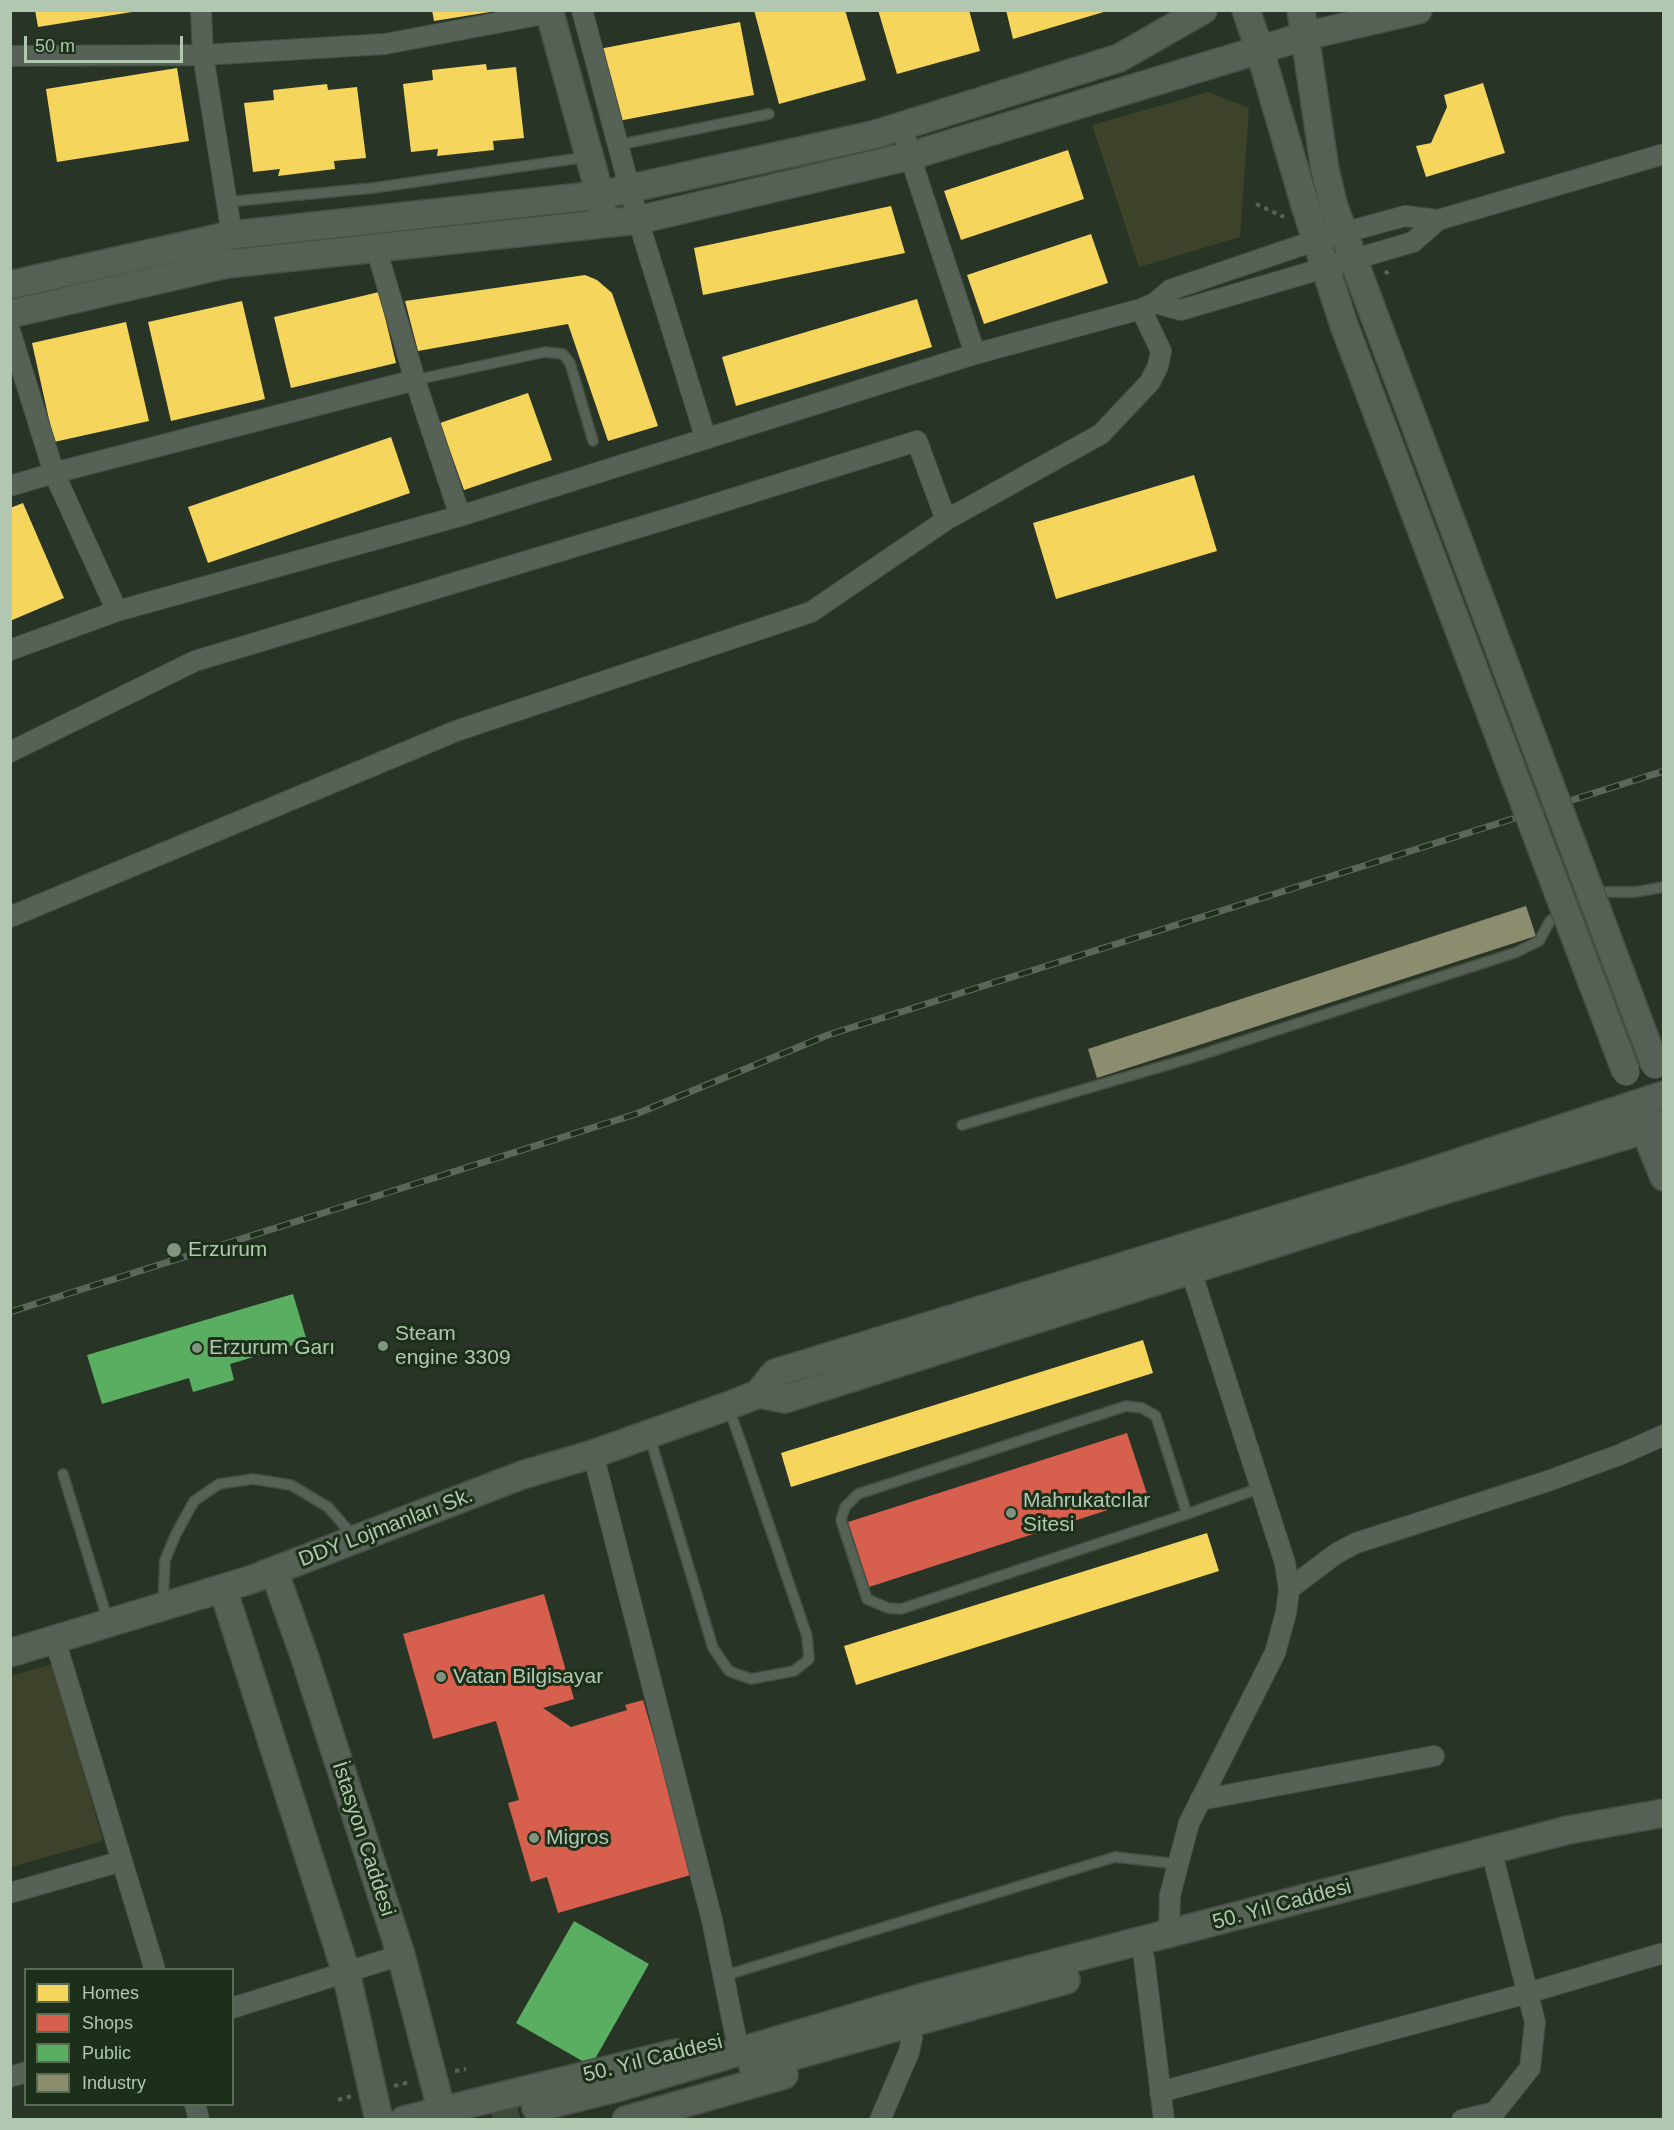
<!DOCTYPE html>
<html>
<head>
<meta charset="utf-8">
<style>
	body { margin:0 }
	#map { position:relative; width:1674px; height:2130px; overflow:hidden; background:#283426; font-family:Helvetica,sans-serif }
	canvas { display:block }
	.frame { position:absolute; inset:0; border:12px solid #b1c7af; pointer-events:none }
	.legend { position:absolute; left:24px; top:1968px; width:210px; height:138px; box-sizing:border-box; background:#1c2f19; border:2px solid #586c55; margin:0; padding:8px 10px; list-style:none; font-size:18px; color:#b1c7af }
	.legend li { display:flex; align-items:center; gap:12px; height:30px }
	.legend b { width:30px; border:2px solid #586c55 }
	.scale { position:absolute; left:24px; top:36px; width:159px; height:27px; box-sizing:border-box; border:3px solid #b1c7af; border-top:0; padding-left:8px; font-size:18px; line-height:21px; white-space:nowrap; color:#b1c7af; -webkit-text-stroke:4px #1c2f19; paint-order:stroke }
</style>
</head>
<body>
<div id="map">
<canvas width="1674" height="2130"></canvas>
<div class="frame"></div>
<ul class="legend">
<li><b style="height:16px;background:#f6d55c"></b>Homes</li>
<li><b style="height:16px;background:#d6604d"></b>Shops</li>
<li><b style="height:16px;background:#5aae61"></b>Public</li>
<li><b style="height:16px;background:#8c8c6e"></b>Industry</li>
</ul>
<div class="scale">50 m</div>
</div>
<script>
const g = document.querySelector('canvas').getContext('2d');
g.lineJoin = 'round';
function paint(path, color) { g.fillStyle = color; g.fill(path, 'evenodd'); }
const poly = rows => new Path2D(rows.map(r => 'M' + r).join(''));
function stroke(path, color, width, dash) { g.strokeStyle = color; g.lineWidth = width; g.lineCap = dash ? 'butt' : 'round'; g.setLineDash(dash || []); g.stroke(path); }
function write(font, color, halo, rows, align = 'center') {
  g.font = font + ' Helvetica,sans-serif'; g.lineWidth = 6; g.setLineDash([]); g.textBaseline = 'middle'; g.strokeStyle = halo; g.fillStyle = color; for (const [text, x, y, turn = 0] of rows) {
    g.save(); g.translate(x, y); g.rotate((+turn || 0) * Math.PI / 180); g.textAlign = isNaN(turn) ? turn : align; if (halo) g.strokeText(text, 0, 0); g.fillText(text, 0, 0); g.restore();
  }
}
paint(poly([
	[1208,92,1249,108,1240,237,1139,267,1092,125],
	[53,1664,103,1841,11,1867,11,1676]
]), '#3d432a');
paint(poly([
	[35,10,132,10,132,12,38,27],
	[432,10,490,10,490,12,434,21],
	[754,10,845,10,866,80,779,104],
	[878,10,969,10,980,51,897,74],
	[1006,10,1107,10,1107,11,1013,39],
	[740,22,754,95,613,122,599,49],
	[486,64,487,70,516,67,524,138,493,141,494,150,437,156,438,149,411,152,403,84,433,80,432,70],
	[177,68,189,141,57,162,46,89],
	[1483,83,1505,153,1426,177,1416,146,1431,143,1447,107,1444,95],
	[327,84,328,90,357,87,366,158,334,161,335,169,278,176,280,169,253,172,244,103,274,100,273,90],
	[1068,150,1084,199,961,240,944,191],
	[891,206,905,253,703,295,694,248],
	[1091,234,1108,283,984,324,967,275],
	[585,275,597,280,612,293,658,426,608,441,568,324,418,351,405,301],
	[379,292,396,363,291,388,274,317],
	[917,299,932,347,736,406,722,357],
	[242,301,265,399,171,421,148,322],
	[126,322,149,421,54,442,32,343],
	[528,393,552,460,464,490,440,423],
	[391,437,410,493,208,563,188,507],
	[1194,475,1217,551,1056,599,1033,523],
	[23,503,64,598,10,621,10,508],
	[1143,1340,1153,1373,791,1487,781,1453],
	[1207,1533,1219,1571,856,1685,844,1646]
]), '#f6d55c');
paint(poly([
	[1127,1433,1148,1497,869,1587,848,1522],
	[544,1594,574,1699,543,1708,571,1727,627,1710,625,1705,643,1700,694,1874,558,1913,547,1877,531,1882,508,1803,519,1800,496,1721,433,1739,403,1634]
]), '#d6604d');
paint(poly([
	[293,1294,307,1341,230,1364,234,1380,193,1392,189,1378,102,1404,87,1355],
	[574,1921,649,1964,591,2066,516,2023]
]), '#5aae61');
paint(poly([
	[1526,906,1536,936,1097,1078,1088,1049]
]), '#8c8c6e');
stroke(poly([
	[493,2120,536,2108]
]), '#3d4a3b', 27, [27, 14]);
const lane = poly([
	[618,145,769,114],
	[226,202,373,188,587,157],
	[415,380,545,352,563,354,570,363,593,441],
	[962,1125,1191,1058,1517,952,1539,941,1550,921,1572,904,1603,892,1635,892,1664,887],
	[650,1438,713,1648,729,1671,751,1679,794,1671,809,1659,807,1636,729,1408],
	[63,1474,108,1621],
	[1187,1514,1156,1416,1142,1408,1126,1406,858,1494,845,1507,841,1520,867,1599,888,1608,901,1609,1187,1514,1260,1488],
	[163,1603,165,1560,176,1534,194,1501,219,1484,253,1479,291,1485,328,1507,355,1538],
	[723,1976,1115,1857,1177,1864]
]);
const street = poly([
	[201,10,203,55,232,235],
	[582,10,638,220,706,439],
	[10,56,203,55,385,44,549,13],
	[1438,220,1664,154],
	[376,248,415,380,460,516],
	[10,331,54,473,117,611],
	[975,354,1141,309,1155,303,1170,290,1317,240,1405,216,1438,220,1413,242,1181,310,1155,303],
	[10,486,54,473,415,380],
	[10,650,117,611,460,516,975,354,910,156,902,124],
	[10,752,195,661,680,515,917,441,946,520],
	[10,917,456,731,811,612,946,520,1101,434,1150,382,1158,366,1161,351,1141,309],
	[593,1454,712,1920,736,2038],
	[1289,1589,1337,1553,1356,1543,1548,1481,1619,1455,1664,1435],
	[55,1640,155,1970],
	[1200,1800,1434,1756],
	[10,1893,122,1861],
	[1169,1934,1170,1895,1189,1823,1275,1653,1286,1613,1289,1589,1285,1563,1191,1271],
	[1144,1958,1164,2120],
	[232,2008,401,1955],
	[10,2077,26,2072],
	[1160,2092,1528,1993,1660,1954],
	[195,2104,199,2120],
	[880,2120,909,2052,912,2038],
	[1462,2120,1495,2112,1530,2068,1535,2022,1495,1865]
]);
const secondary = poly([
	[549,10,600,195,602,212],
	[1246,10,1260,51,1305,205,1344,325],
	[1301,10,1325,170,1334,207,1374,315],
	[10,285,232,235,600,195,873,135,1119,58,1203,10],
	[10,314,227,264,638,220,910,156,1305,36,1418,10],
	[1638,1113,1664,1177],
	[758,1394,785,1399,1425,1196,1664,1124],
	[274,1571,304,1655,401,1955,444,2120],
	[223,1589,346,1972,379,2120],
	[10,1653,250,1580,522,1475,593,1454,728,1406,758,1394,775,1373,1411,1178,1664,1095],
	[753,2067,1066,1980],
	[536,2108,616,2088,931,1995,1568,1830,1664,1813],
	[404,2120,676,2053],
	[626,2120,784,2075]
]);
stroke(lane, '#464f44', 12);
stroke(street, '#464f44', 22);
stroke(secondary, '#464f44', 30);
stroke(poly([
	[1256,204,1284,217],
	[1385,271,1392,277],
	[455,2071,466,2069],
	[394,2086,410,2082],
	[338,2100,352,2096]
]), '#586256', 4, [4.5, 4.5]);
stroke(lane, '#576256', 9);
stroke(street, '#576256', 20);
stroke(secondary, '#556155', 27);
const rail = poly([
	[10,1312,636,1114,828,1035,1664,771]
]);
stroke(rail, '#5c665a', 7);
stroke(rail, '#1c2f19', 4.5, [14]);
const secondaryBridge = poly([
	[1374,315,1655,1065],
	[1344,325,1626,1072]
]);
stroke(secondaryBridge, '#464f44', 30, []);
stroke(secondaryBridge, '#556155', 27);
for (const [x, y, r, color] of [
	[174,1250,8,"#81947f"],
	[383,1346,6,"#81947f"],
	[197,1348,6,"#81947f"],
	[1011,1513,6,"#81947f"],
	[441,1677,6,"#81947f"],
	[534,1838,6,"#81947f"]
]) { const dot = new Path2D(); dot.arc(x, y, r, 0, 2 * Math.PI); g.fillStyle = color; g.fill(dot); stroke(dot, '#1c2f19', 2); }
write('21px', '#b1c7af', '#1c2f19', [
	["Erzurum",188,1250],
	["Steam",395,1334],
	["engine 3309",395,1358],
	["Erzurum Garı",209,1348],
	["Mahrukatcılar",1023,1501],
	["Sitesi",1023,1525],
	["Vatan Bilgisayar",453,1677],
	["Migros",546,1838]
], 'left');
write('21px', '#b1c7af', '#1c2f19', [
	["DDY Lojmanları Sk.",386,1528,-21],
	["İstasyon Caddesi",363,1839,72],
	["50. Yıl Caddesi",1282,1905,-15],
	["50. Yıl Caddesi",653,2059,-14]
]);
</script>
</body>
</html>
